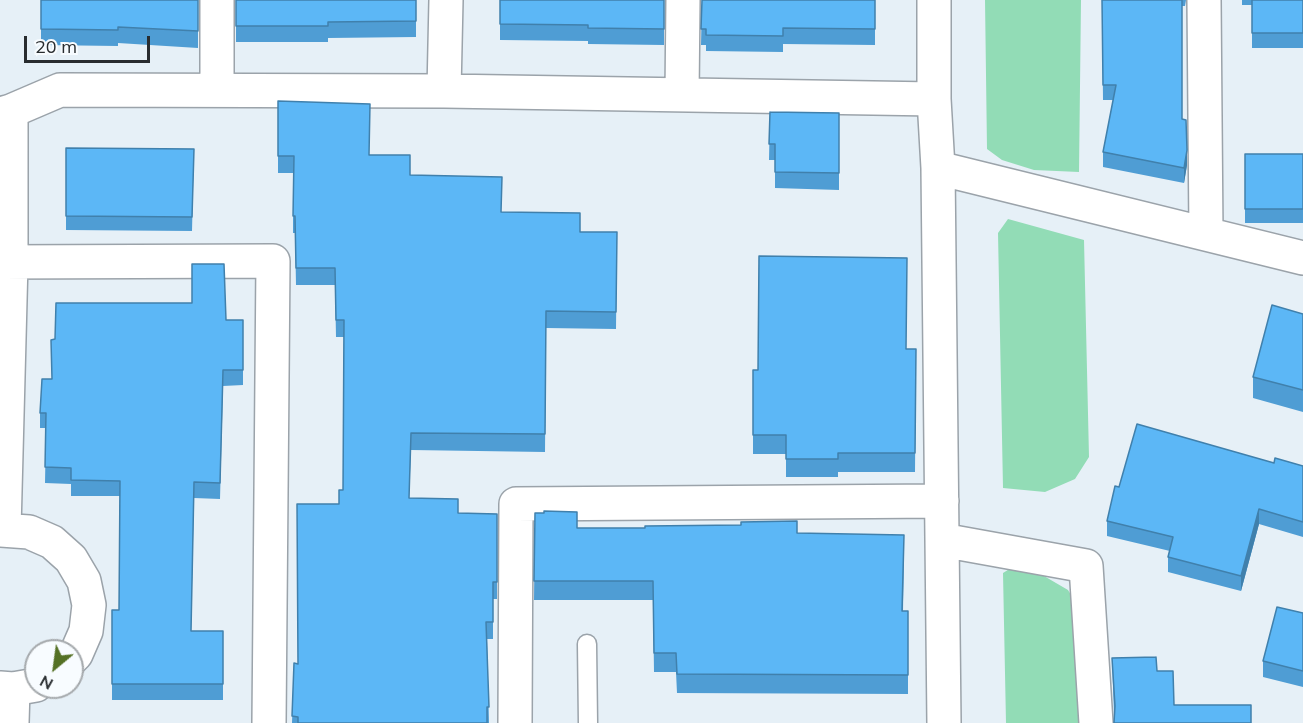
<!DOCTYPE html>
<html>
<head>
<meta charset="utf-8">
<style>
	body { margin:0 }
	#map { position:relative; width:1303px; height:723px; overflow:hidden; background:#e6f0f7; font-family:Mulish,sans-serif }
	canvas { display:block }
	.north { position:absolute; left:24px; top:639px; width:60px; height:60px; box-sizing:border-box; background:#f8fcff; border:2px solid #a5a9ac; border-radius:50%; rotate:209deg; font-size:16px; font-weight:700; line-height:24px; text-align:center; color:#282c2f }
	.north::after { content:''; display:block; margin:auto; width:21px; height:27px; background:#557125; clip-path:polygon(50% 0,100% 100%,50% 72%,0 100%) }
	.scale { position:absolute; left:24px; top:36px; width:126px; height:27px; box-sizing:border-box; border:3px solid #282c2f; border-top:0; padding-left:8px; font-size:18px; line-height:21px; white-space:nowrap; color:#282c2f; -webkit-text-stroke:4px #f8fcff; paint-order:stroke }
</style>
</head>
<body>
<div id="map">
<canvas width="1303" height="723"></canvas>
<div class="north">N</div>
<div class="scale">20 m</div>
</div>
<script>
const g = document.querySelector('canvas').getContext('2d');
g.lineJoin = 'round';
function paint(path, color) { g.fillStyle = color; g.fill(path, 'evenodd'); }
const poly = rows => new Path2D(rows.map(r => 'M' + r).join(''));
function stroke(path, color, width, dash) { g.strokeStyle = color; g.lineWidth = width; g.lineCap = dash ? 'butt' : 'round'; g.setLineDash(dash || []); g.stroke(path); }
paint(poly([
	[985,0,1081,0,1079,172,1034,170,1002,160,987,149],
	[1008,219,1084,240,1089,457,1075,479,1045,492,1003,488,998,233],
	[1011,568,1032,569,1068,590,1079,608,1085,723,1006,723,1003,573]
]), '#92dcb6');
const lane = poly([
	[587,644,588,723]
]);
const street = poly([
	[934,0,934,99,938,168,944,723],
	[1204,0,1206,234],
	[217,89,217,0],
	[444,91,446,0],
	[682,95,683,0],
	[0,114,11,111,60,90,444,91,934,99],
	[938,168,1303,258],
	[0,262,273,261,269,723],
	[4,529,11,262,11,111],
	[0,530,29,532,52,542,71,559,84,581,89,605,86,631,76,654,72,658],
	[942,540,1086,566,1096,723],
	[0,688,13,689,36,685],
	[12,723,13,689],
	[515,723,516,504,942,501]
]);
stroke(lane, '#9ba3aa', 21);
stroke(street, '#9ba3aa', 36);
stroke(lane, '#fff', 18);
stroke(street, '#fff', 33);
paint(poly([
	[41,0,198,0,198,48,118,43,118,46,41,45],
	[236,0,416,0,416,37,328,38,328,42,236,42],
	[500,0,664,0,664,45,588,44,588,41,500,40],
	[702,0,875,0,875,45,783,44,783,52,706,51,706,45,701,45],
	[1102,0,1186,0,1185,6,1182,6,1182,119,1187,165,1184,183,1103,167,1103,152,1113,100,1103,100],
	[1242,0,1303,0,1303,48,1252,48,1252,5,1242,5],
	[278,101,370,155,410,175,502,212,580,232,617,232,616,329,546,328,545,452,411,450,409,498,458,513,497,514,497,599,493,599,493,639,487,639,489,723,292,723,294,663,298,664,339,504,343,490,344,337,336,337,335,285,296,285,295,233,293,233,293,173,278,173],
	[770,112,839,113,839,190,775,188,775,160,769,160],
	[66,148,194,149,192,231,66,230],
	[1245,154,1303,154,1303,223,1245,223],
	[1303,314,1303,412,1253,398,1253,377],
	[226,320,243,320,243,385,223,386,220,499,194,498,191,631,223,631,223,700,112,700,112,610,119,610,120,496,71,496,71,484,45,483,46,428,40,428,40,413,51,379],
	[906,349,916,349,915,472,838,472,838,477,786,477,786,454,753,454,753,370,758,370],
	[1274,463,1303,466,1303,537,1259,524,1241,591,1168,572,1168,557,1170,551,1107,536,1107,521,1119,487],
	[535,513,577,528,797,533,904,554,903,611,908,611,908,694,677,693,676,672,654,672,653,600,534,600],
	[1303,613,1303,687,1263,677,1263,661],
	[1156,657,1114,714,1112,658]
]), '#4f9dd4');
paint(poly([
	[1187,150,1187,165,1184,183,1184,168],
	[1259,509,1259,524,1241,591,1241,576]
]), '#4080ac');
const building = poly([
	[41,0,198,0,198,31,118,27,118,30,41,29,41,0],
	[236,0,416,0,416,21,328,22,328,26,236,26,236,0],
	[500,0,664,0,664,29,588,28,588,25,500,24,500,0],
	[702,0,875,0,875,29,783,28,783,36,706,35,706,29,701,29,702,0],
	[1102,0,1182,0,1182,119,1186,120,1187,150,1184,168,1103,152,1116,85,1103,85,1102,0],
	[1252,0,1303,0,1303,33,1252,33,1252,0],
	[278,101,370,104,369,155,410,155,410,175,502,177,501,212,580,213,580,232,617,232,616,312,546,311,545,434,411,433,409,498,458,499,458,513,497,514,497,582,493,582,493,622,486,622,489,707,487,707,487,723,298,723,298,717,292,716,294,663,298,664,297,504,339,504,339,490,343,490,344,320,336,320,335,268,296,268,295,216,293,216,294,156,278,156,278,101],
	[770,112,839,113,839,173,775,172,775,144,769,144,770,112],
	[66,148,194,149,192,217,66,216,66,148],
	[1245,154,1303,154,1303,209,1245,209,1245,154],
	[759,256,907,258,906,349,916,349,915,453,838,453,838,459,786,459,786,435,753,435,753,370,758,370,759,256],
	[192,264,224,264,226,320,243,320,243,370,223,370,220,483,194,482,191,631,223,631,223,684,112,684,112,610,119,610,120,481,71,480,71,468,45,467,46,413,40,413,42,379,52,379,51,340,55,339,56,303,192,303,192,264],
	[1272,305,1303,314,1303,390,1253,377,1272,305],
	[1137,424,1274,463,1275,458,1303,466,1303,522,1259,509,1241,576,1168,557,1173,537,1107,521,1115,486,1119,487,1137,424],
	[544,511,577,512,577,528,645,528,645,526,741,525,741,522,797,521,797,533,904,535,902,611,908,611,908,675,677,674,676,653,654,653,653,581,534,581,535,513,544,513,544,511],
	[1277,607,1303,613,1303,671,1263,661,1277,607],
	[1156,657,1157,671,1173,671,1174,705,1251,705,1251,723,1114,723,1115,706,1112,658,1156,657]
]);
paint(building, '#5cb7f6');
stroke(building, '#4080ac', 1.5);
</script>
</body>
</html>
